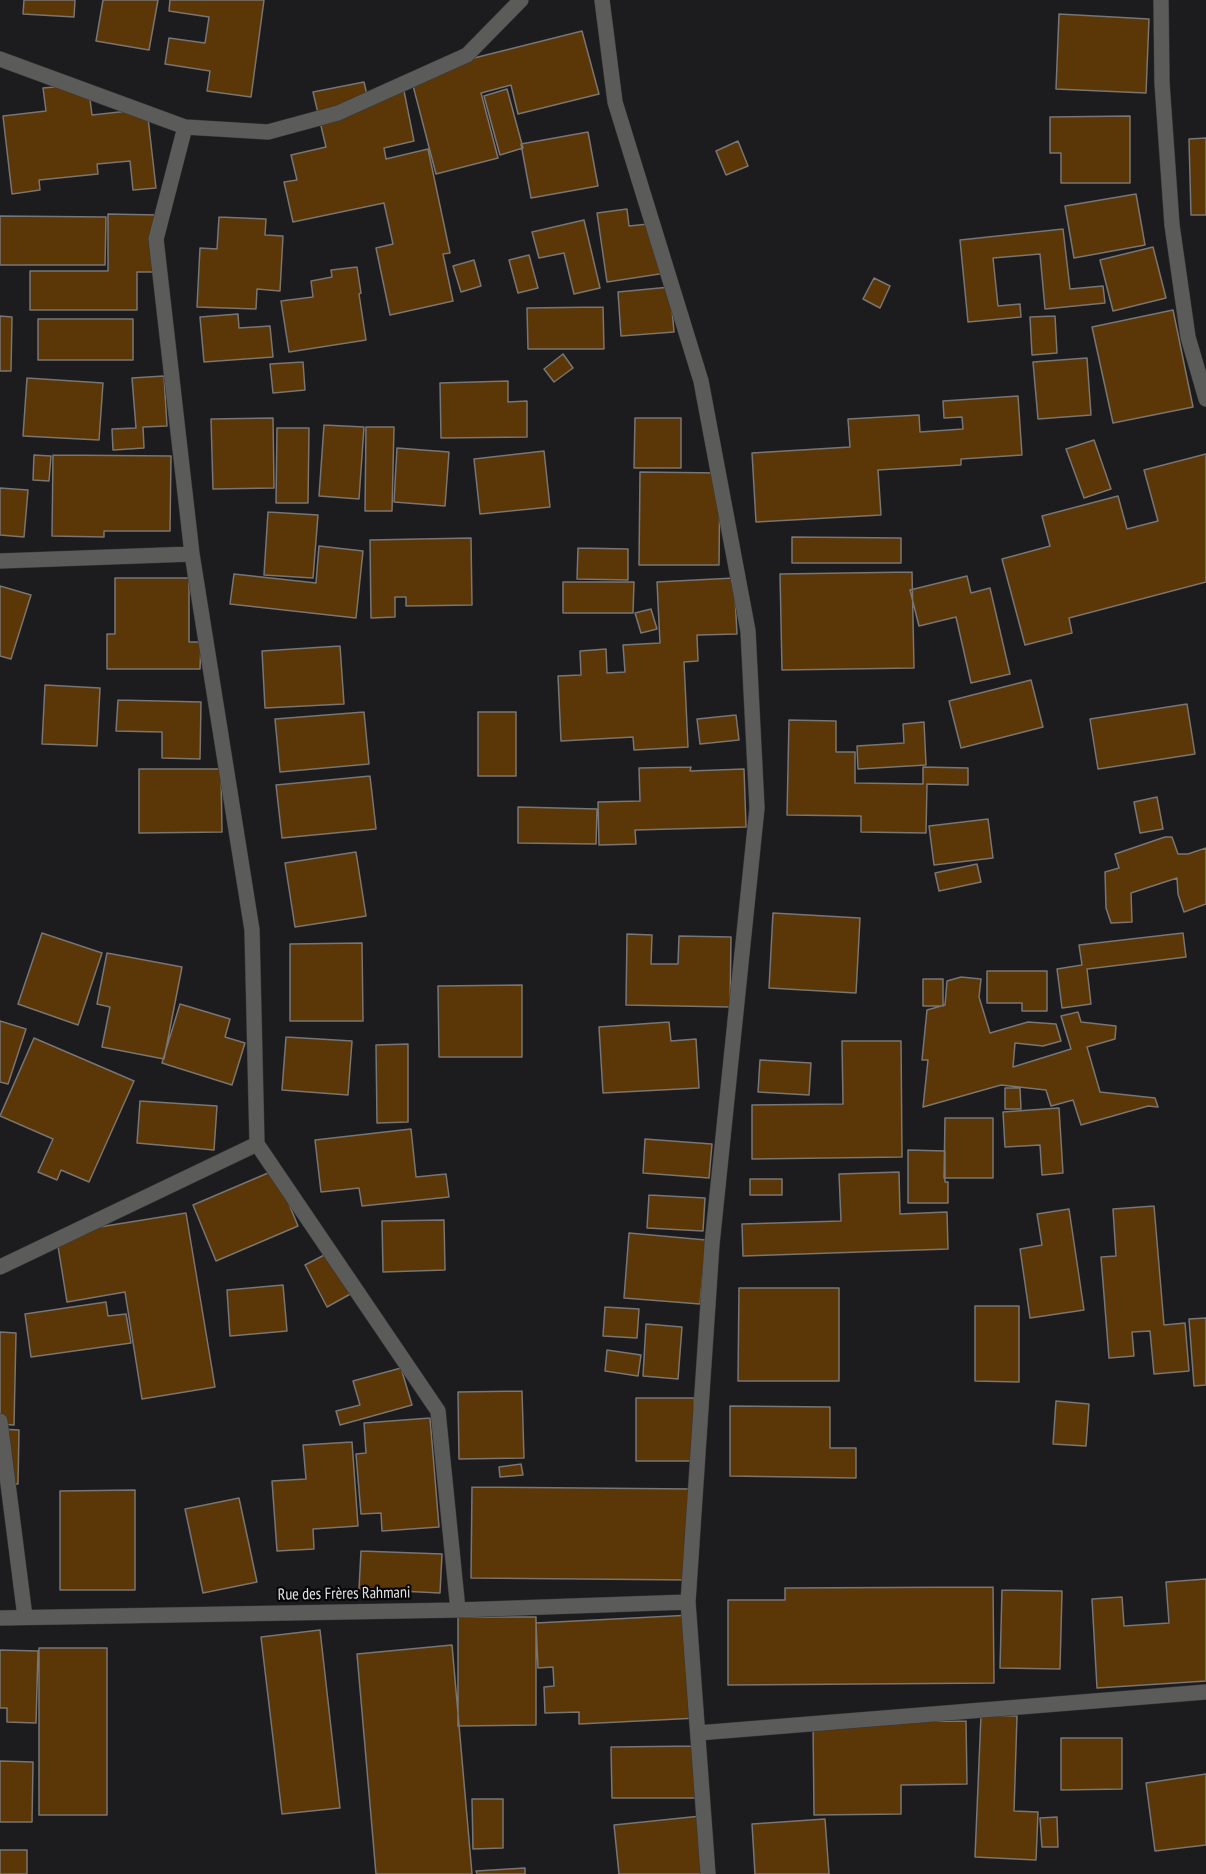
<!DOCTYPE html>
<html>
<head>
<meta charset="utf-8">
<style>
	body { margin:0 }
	canvas { display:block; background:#1c1b1e }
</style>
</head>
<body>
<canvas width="1206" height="1874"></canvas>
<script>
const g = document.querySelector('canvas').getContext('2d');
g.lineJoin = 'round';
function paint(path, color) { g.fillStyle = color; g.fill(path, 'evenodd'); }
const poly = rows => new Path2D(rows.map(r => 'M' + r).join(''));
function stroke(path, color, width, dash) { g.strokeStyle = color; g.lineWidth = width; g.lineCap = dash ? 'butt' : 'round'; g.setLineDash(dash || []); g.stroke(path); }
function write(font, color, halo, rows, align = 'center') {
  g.font = font + ' "PT Sans Narrow",sans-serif'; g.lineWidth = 4.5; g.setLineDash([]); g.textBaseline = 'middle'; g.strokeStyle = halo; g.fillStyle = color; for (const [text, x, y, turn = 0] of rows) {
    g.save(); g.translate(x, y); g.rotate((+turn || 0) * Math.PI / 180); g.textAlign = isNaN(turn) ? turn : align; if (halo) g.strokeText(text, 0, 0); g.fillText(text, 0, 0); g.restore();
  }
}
const building = poly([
	[24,0,75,0,74,17,23,14,24,0],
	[103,0,158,0,149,50,96,41,103,0],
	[170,0,264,0,251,97,207,91,210,71,165,64,169,38,205,43,209,17,169,11,170,0],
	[1059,14,1149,19,1146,93,1056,89,1059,14],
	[582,31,599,94,518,114,511,85,481,93,498,158,436,174,410,74,582,31],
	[364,82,368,99,404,91,414,141,384,148,386,159,428,149,450,253,443,254,453,301,390,315,376,248,393,244,384,203,293,222,284,182,297,180,291,155,326,147,313,92,364,82],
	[88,84,92,115,147,109,156,188,133,190,130,161,97,164,98,174,39,180,40,190,12,194,3,116,46,111,43,88,88,84],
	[507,89,523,148,500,155,484,96,507,89],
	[1130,116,1130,183,1061,183,1061,153,1050,153,1050,117,1130,116],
	[588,132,598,186,531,198,521,144,588,132],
	[1206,138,1206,215,1191,215,1189,139,1206,138],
	[738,141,748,166,726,175,716,151,738,141],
	[1136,194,1145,245,1074,258,1065,206,1136,194],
	[627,209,629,226,658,223,666,273,607,282,597,213,627,209],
	[108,214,158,215,157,272,137,272,137,310,30,310,30,271,108,271,108,214],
	[0,216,106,217,105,265,0,265,0,216],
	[219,217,266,219,265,235,283,236,280,291,257,289,256,309,197,307,200,248,217,249,219,217],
	[584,220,600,288,574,294,564,253,539,258,532,232,584,220],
	[1063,229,1070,289,1103,286,1105,303,1045,309,1040,254,993,258,998,306,1020,304,1021,317,968,322,960,240,1063,229],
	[1153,247,1166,298,1113,311,1100,260,1153,247],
	[529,255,538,288,518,293,509,260,529,255],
	[474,260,481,286,461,292,453,266,474,260],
	[357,267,361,293,359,294,366,340,289,352,281,301,313,297,311,281,332,277,331,270,357,267],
	[874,278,890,286,880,308,863,299,874,278],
	[670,287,674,332,621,336,618,292,670,287],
	[603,307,604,349,528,349,527,308,603,307],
	[1173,310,1193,407,1113,423,1092,327,1173,310],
	[238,314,239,328,270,326,273,357,204,362,200,317,238,314],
	[0,316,12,317,11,371,0,371,0,316],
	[1055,316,1057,353,1032,355,1030,317,1055,316],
	[38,319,133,319,133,360,38,360,38,319],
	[563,354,573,368,554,382,544,369,563,354],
	[1087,358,1091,415,1038,419,1033,362,1087,358],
	[303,362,305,390,273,393,270,364,303,362],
	[164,376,167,426,143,427,144,448,113,450,112,429,136,428,132,378,164,376],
	[27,378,103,383,99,440,23,436,27,378],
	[508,381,508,402,527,401,527,437,441,438,440,383,508,381],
	[1018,396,1022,455,961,459,961,465,878,470,881,515,756,522,752,453,850,447,848,419,919,415,920,432,963,429,962,417,944,418,943,401,1018,396],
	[273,418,274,488,213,489,211,419,273,418],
	[635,418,681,418,681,468,634,468,635,418],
	[324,425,364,427,359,499,319,496,324,425],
	[366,427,394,427,392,511,365,511,366,427],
	[277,428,309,428,308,503,276,503,277,428],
	[1094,440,1111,489,1084,498,1066,449,1094,440],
	[397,448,449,452,445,506,394,502,397,448],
	[544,451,550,507,480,514,474,459,544,451],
	[1206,454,1206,582,1069,618,1072,633,1025,645,1002,559,1050,546,1042,516,1118,496,1127,529,1158,521,1144,470,1206,454],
	[34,455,51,456,49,481,33,480,34,455],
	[53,455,171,456,170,531,104,531,104,537,52,536,53,455],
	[640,472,720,473,719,565,639,565,640,472],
	[0,488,28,490,24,537,0,535,0,488],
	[268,512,318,515,313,578,264,575,268,512],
	[792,537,901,538,901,563,792,563,792,537],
	[471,538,472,605,406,606,406,597,395,597,395,617,371,618,370,540,471,538],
	[319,546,363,551,356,618,230,604,234,574,316,583,319,546],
	[578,548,628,549,628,580,577,579,578,548],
	[912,572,914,668,782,670,780,574,912,572],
	[967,576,971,593,990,588,1010,674,971,683,956,617,919,626,910,590,967,576],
	[115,578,189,578,189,642,201,642,200,669,107,669,107,634,115,634,115,578],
	[734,578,737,634,697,635,698,661,684,662,688,747,634,750,633,737,561,741,558,676,581,675,580,651,606,649,607,673,625,672,623,645,660,643,657,582,734,578],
	[563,582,634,582,633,613,563,613,563,582],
	[0,586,31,595,11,659,0,656,0,586],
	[651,609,657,629,641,633,635,613,651,609],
	[340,646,344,704,265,708,262,651,340,646],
	[1031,680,1043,727,961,748,949,701,1031,680],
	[45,685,100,688,97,746,42,744,45,685],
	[118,700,201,702,200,759,162,758,162,732,116,731,118,700],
	[1187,704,1195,754,1098,769,1090,719,1187,704],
	[364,712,369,764,280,772,275,719,364,712],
	[478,712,516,712,516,776,478,776,478,712],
	[736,715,739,740,700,744,697,719,736,715],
	[789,720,836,721,836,752,855,752,855,783,923,784,923,767,968,768,968,785,927,784,926,833,861,832,861,816,787,815,789,720],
	[924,722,926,765,858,769,857,746,904,743,903,724,924,722],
	[691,767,690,771,744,769,746,827,635,830,636,844,599,845,598,802,640,801,639,768,691,767],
	[139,769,221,769,222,832,139,833,139,769],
	[370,776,376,829,282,838,276,785,370,776],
	[1157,797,1163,829,1140,833,1134,802,1157,797],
	[518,807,597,809,596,844,518,843,518,807],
	[988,819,993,858,934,865,929,826,988,819],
	[1165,837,1172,837,1178,854,1188,854,1206,848,1206,904,1184,912,1178,894,1177,878,1131,893,1132,922,1111,923,1106,908,1105,872,1119,868,1115,854,1165,837],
	[356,852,366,916,295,927,285,863,356,852],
	[977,864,981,882,939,891,935,873,977,864],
	[773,913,860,918,856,993,769,988,773,913],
	[42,933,102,953,78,1025,18,1004,42,933],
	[1183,933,1186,957,1087,969,1091,1004,1062,1008,1057,969,1082,965,1079,945,1183,933],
	[627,934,652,935,651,964,678,964,679,936,731,937,730,1007,626,1005,627,934],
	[362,943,363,1021,290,1021,290,944,362,943],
	[107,953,182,967,164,1059,102,1047,110,1007,97,1004,107,953],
	[987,971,1047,971,1047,1011,1022,1011,1022,1003,987,1003,987,971],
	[961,977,981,979,979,997,990,1033,1028,1022,1056,1024,1061,1041,1043,1046,1015,1043,1013,1067,1071,1049,1061,1016,1078,1012,1081,1022,1116,1026,1115,1039,1087,1047,1100,1092,1155,1098,1158,1107,1148,1106,1081,1125,1073,1100,1051,1106,1046,1090,1001,1085,923,1107,928,1060,922,1060,927,1010,945,1005,947,981,961,977],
	[923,979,943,979,943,1006,923,1006,923,979],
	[522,985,522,1057,439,1057,438,986,522,985],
	[180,1004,230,1019,225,1037,245,1043,232,1085,162,1063,180,1004],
	[0,1021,26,1029,8,1084,0,1082,0,1021],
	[669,1022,671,1041,696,1039,699,1088,603,1093,599,1027,669,1022],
	[286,1037,352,1041,348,1095,282,1090,286,1037],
	[34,1038,134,1081,89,1182,61,1170,57,1180,38,1172,53,1139,0,1116,34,1038],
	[842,1041,901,1041,902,1157,752,1159,752,1105,843,1104,842,1041],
	[408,1044,408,1122,377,1123,376,1045,408,1044],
	[760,1060,811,1063,809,1095,758,1092,760,1060],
	[1005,1088,1020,1088,1021,1109,1005,1109,1005,1088],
	[140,1101,217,1106,214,1150,137,1143,140,1101],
	[1059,1108,1063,1173,1042,1175,1040,1145,1005,1147,1003,1112,1059,1108],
	[945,1118,993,1118,993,1178,944,1178,945,1118],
	[411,1129,416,1177,446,1174,449,1197,362,1206,359,1188,321,1192,315,1140,411,1129],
	[645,1139,712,1144,709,1178,643,1173,645,1139],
	[908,1150,945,1151,945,1182,948,1182,948,1203,908,1203,908,1150],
	[275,1170,298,1226,216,1261,193,1205,275,1170],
	[899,1172,900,1214,947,1212,948,1249,743,1256,742,1224,841,1221,839,1174,899,1172],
	[750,1179,782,1179,782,1195,750,1195,750,1179],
	[649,1195,705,1198,703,1231,647,1228,649,1195],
	[1154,1206,1164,1325,1185,1323,1189,1371,1154,1374,1150,1331,1132,1332,1134,1356,1109,1358,1101,1257,1116,1256,1113,1209,1154,1206],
	[1069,1209,1084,1310,1030,1318,1020,1249,1042,1245,1037,1214,1069,1209],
	[186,1213,215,1387,142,1399,125,1292,67,1302,56,1234,186,1213],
	[444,1220,445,1270,383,1272,382,1221,444,1220],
	[629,1233,706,1240,700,1304,624,1298,629,1233],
	[332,1251,354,1292,327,1307,305,1265,332,1251],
	[283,1285,287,1331,230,1336,227,1290,283,1285],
	[739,1288,839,1288,839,1381,738,1381,739,1288],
	[106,1302,108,1316,126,1314,131,1343,31,1357,25,1314,106,1302],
	[975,1306,1019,1306,1019,1382,975,1381,975,1306],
	[605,1307,639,1309,637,1338,603,1336,605,1307],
	[1206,1318,1206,1385,1194,1386,1189,1319,1206,1318],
	[646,1324,682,1327,678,1379,643,1376,646,1324],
	[0,1332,16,1333,14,1425,0,1424,0,1332],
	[607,1350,641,1355,638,1376,605,1371,607,1350],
	[401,1368,412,1405,340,1425,336,1411,360,1405,353,1381,401,1368],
	[522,1391,524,1458,459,1459,458,1392,522,1391],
	[636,1398,694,1398,694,1461,636,1461,636,1398],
	[1056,1401,1089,1404,1086,1446,1053,1444,1056,1401],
	[730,1406,830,1407,830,1448,856,1448,856,1478,730,1476,730,1406],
	[430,1418,439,1527,382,1531,381,1513,361,1514,356,1454,366,1453,364,1423,430,1418],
	[0,1429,19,1430,18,1484,0,1484,0,1429],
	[352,1442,358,1526,313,1529,314,1549,277,1551,272,1481,306,1479,303,1445,352,1442],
	[521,1464,523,1475,500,1477,499,1467,521,1464],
	[472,1487,692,1489,691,1580,471,1578,472,1487],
	[135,1490,135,1590,60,1590,60,1491,135,1490],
	[239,1498,257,1582,203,1593,185,1509,239,1498],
	[361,1551,442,1554,440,1593,359,1589,361,1551],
	[1206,1579,1206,1681,1097,1688,1092,1599,1122,1597,1124,1626,1169,1623,1166,1582,1206,1579],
	[993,1587,994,1683,728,1685,728,1600,785,1600,785,1588,993,1587],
	[1002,1590,1062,1591,1060,1669,1000,1668,1002,1590],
	[692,1615,698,1718,579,1724,579,1712,545,1713,544,1687,554,1686,553,1667,538,1668,536,1623,692,1615],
	[458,1617,536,1617,536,1725,458,1726,458,1617],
	[320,1630,340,1808,282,1814,261,1637,320,1630],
	[452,1645,472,1874,376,1874,357,1654,452,1645],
	[39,1648,107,1648,107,1815,39,1815,39,1648],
	[0,1650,38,1651,36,1723,7,1722,7,1708,0,1708,0,1650],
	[981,1715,1017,1716,1014,1811,1038,1812,1036,1860,975,1857,981,1715],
	[966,1721,967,1784,901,1785,901,1814,814,1815,813,1722,966,1721],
	[1061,1738,1122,1738,1122,1789,1061,1790,1061,1738],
	[699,1746,700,1798,612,1798,611,1747,699,1746],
	[0,1761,33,1762,32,1822,0,1822,0,1761],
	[1206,1774,1206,1845,1155,1851,1146,1783,1206,1774],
	[472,1799,503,1799,503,1848,473,1849,472,1799],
	[701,1816,707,1874,619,1874,614,1825,701,1816],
	[1057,1817,1058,1847,1042,1847,1040,1818,1057,1817],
	[825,1819,829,1874,755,1874,752,1824,825,1819],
	[0,1850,27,1850,27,1874,0,1874,0,1850],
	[525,1868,525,1874,477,1874,476,1871,525,1868]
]);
paint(building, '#5b3607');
stroke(building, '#787572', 1.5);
const minor = poly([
	[602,0,615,102,701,381,748,631,757,808,712,1244,688,1602,708,1874],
	[1161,0,1162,83,1172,225,1188,337,1206,399],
	[0,59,185,127],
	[0,561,192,554],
	[0,1267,257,1144],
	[0,1421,25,1617],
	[458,1610,438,1411,257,1144,252,930,192,554,156,239,185,127,268,132,338,113,467,55,521,0],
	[0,1618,458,1610,688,1602],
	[698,1733,1206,1692]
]);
stroke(minor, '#383739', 16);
stroke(minor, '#5b5c5a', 15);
write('16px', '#e1e0e2', '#070607', [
	["Rue des Frères Rahmani",344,1594,-1]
]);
</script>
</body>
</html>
